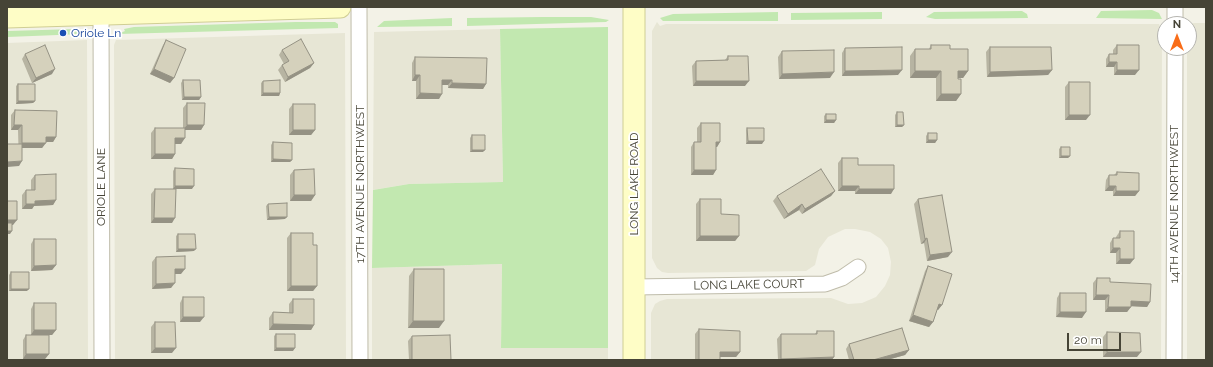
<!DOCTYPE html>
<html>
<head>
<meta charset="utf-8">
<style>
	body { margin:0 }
	#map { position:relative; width:1213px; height:367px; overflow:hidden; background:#f3f2e7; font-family:Raleway,sans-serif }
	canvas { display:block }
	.frame { position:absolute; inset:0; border:8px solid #464436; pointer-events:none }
	.north { position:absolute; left:1157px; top:16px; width:40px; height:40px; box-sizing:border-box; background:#fff; border:1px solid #b5b4af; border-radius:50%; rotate:0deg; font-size:11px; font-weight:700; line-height:16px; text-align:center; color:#464436 }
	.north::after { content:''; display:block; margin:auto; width:14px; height:18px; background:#f96d19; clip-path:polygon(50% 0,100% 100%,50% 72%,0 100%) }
	.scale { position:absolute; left:1067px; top:333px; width:54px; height:18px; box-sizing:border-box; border:2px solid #464436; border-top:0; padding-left:5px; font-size:12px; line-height:14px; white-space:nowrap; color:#464436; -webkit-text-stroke:3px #fff; paint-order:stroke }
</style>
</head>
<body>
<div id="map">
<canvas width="1213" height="367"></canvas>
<div class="frame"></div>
<div class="north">N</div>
<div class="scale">20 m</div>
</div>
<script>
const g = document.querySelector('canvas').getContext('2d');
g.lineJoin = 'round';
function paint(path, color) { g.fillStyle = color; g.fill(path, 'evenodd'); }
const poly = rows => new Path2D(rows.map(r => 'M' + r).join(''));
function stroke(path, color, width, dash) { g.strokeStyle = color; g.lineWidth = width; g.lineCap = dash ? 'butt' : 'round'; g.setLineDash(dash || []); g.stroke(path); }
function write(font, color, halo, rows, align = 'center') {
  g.font = font + ' Raleway,sans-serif'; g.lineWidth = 3.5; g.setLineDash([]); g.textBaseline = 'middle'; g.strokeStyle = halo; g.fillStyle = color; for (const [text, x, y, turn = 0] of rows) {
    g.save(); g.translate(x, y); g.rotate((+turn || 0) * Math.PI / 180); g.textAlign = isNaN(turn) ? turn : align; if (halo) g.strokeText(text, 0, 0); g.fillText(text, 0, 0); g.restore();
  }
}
paint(poly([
	[657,22,660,26,666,24,1159,24,1162,31,1161,360,651,360,651,313,655,304,660,301,667,299,831,298,848,304,862,303,876,297,885,286,890,275,891,262,888,248,881,239,870,232,855,229,845,229,828,237,819,249,815,265,806,271,668,273,662,272,657,268,652,258,652,31],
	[1194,23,1206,23,1206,360,1187,360,1187,48,1189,48,1189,25],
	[500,29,503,182,409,184,373,190,374,32],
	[345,33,346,360,115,360,114,45,116,40],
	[87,40,88,360,7,360,7,43],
	[502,264,501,348,608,348,608,360,372,360,372,268]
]), '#e7e6d5');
paint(poly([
	[1152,10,1159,13,1162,19,1096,18,1101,11],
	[1022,11,1027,14,1028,18,935,19,926,17,934,12],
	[778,12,778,21,663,21,660,18,673,14],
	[882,12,882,19,791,20,791,13],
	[542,17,591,17,609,20,606,22,467,26,467,18],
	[452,18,452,26,377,27,384,21],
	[296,22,335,22,338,24,338,28,118,34,125,31,124,29,134,27],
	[608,27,608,348,501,348,502,264,372,268,373,190,409,184,503,182,500,29],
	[77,29,83,34,7,37,7,31]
]), '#c2e8b0');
const street = poly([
	[359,7,360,360],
	[101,14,102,360],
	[1175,24,1175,7],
	[634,287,825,284,842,278,858,267],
	[1174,360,1175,48]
]);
const secondary = poly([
	[634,7,634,360],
	[7,17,340,7]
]);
stroke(street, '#bfbcaa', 17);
stroke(secondary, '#d0ce94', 23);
stroke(street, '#fff', 15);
stroke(secondary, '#fefdc6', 21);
paint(poly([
	[166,40,174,78,170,83,150,74,163,45],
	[931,45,950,49,968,71,963,78,958,78,961,94,956,101,936,101,936,78,910,78,910,56,915,49,929,49],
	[1117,45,1135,75,1114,75,1114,67,1106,67,1106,59,1109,54,1113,54,1113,50],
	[990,47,1052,70,1048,75,987,77,986,52],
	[845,48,898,75,842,76,842,53],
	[282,50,314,63,310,68,285,82,278,70,282,65,284,64,279,55],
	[782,51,830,78,779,79,778,57],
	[25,54,52,74,32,83,22,59],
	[728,56,745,86,693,86,692,66,696,61,725,60],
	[415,57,486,84,483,89,448,88,448,85,442,85,439,99,416,99,416,81,412,81,412,63],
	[183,80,201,97,199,100,182,100,181,83],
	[263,81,280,93,279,96,261,96,261,83],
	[1069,82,1086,120,1065,120,1065,87],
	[18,84,35,101,33,103,16,104,16,86],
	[187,103,204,125,201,130,185,130,181,144,175,144,175,154,172,159,151,159,151,133,155,128,183,128,183,108],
	[293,104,315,130,311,135,289,135,289,109],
	[15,110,56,137,53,142,46,142,42,148,22,148,19,166,18,130,11,130,11,115],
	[897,112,904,125,902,127,895,127,895,115],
	[826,114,836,120,834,123,824,123,824,116],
	[701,123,720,142,717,147,716,147,716,170,713,175,691,175,691,147,694,142,697,142,697,128],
	[747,128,762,144,746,144,746,130],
	[928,133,937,140,935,143,926,143,926,136],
	[472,135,483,152,470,152,470,138],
	[273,142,292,160,290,162,271,162,271,145],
	[1061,147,1070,156,1068,158,1059,158,1059,149],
	[842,158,858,165,891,194,855,194,855,191,838,191,838,163],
	[175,168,192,189,176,189,172,223,151,223,151,194,155,189,173,189,173,171],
	[294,170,315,195,311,201,290,201,290,175],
	[1117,172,1139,191,1135,196,1113,196,1113,191,1105,191,1106,180,1109,175,1114,175],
	[35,175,56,200,53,205,34,206,32,209,22,209,22,195,26,190,31,190,31,180],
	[835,191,831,196,802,214,799,210,784,219,773,201,777,196],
	[700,199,721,214,739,236,735,241,696,241,696,204],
	[918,199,948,257,927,261,924,243,921,244,914,204],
	[268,204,285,219,267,220,266,206],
	[1120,231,1130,264,1116,264,1116,253,1110,253,1110,243,1113,238,1116,238,1116,237],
	[291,233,313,245,317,286,313,291,287,291,287,238],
	[178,234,194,251,176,252,176,236],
	[34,239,56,265,52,270,31,271,31,244],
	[156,257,181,274,175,274,171,288,152,289,152,262],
	[928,266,942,305,938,310,937,310,933,322,929,327,909,321,925,271],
	[414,269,439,328,408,328,409,276],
	[11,272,27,291,9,291,9,275],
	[1097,278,1110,282,1150,302,1147,307,1131,306,1127,312,1105,312,1105,300,1093,300,1093,283],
	[1060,293,1082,318,1056,317,1057,298],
	[183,297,200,322,180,322,180,303],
	[293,299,314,325,311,330,269,330,269,318,273,312,289,313,289,304],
	[34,303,56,330,52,335,31,335,31,309],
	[155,322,172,353,151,353,151,327],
	[699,329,740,352,736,357,720,357,720,360,695,360,695,334],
	[817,331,832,360,778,360,777,339,781,334,815,334],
	[1107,332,1137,357,1103,357,1103,337],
	[276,334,293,351,274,351,274,336],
	[26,335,49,354,45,359,23,359,23,340],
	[412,336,451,360,409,360,408,341],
	[849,344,909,350,905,355,887,360,849,360,846,349]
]), '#b7b4a2');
paint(poly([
	[1109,62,1117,62,1114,67,1106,67],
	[314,63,310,68,285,82,288,77],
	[55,69,52,74,32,83,36,78],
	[154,69,174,78,170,83,150,74],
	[902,70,898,75,842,76,845,71],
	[1052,70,1048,75,987,77,990,72],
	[1117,70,1139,70,1135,75,1114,75],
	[915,71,941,71,936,78,910,78],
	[958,71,968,71,963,78,953,78],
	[834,72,830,78,779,79,782,74],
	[415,75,420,75,416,81,412,81],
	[442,80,452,80,448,85,439,85],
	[696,81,749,81,745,86,693,86],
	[452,83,486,84,483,89,448,88],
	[263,93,280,93,279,96,261,96],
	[420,93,442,94,439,99,416,99],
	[941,94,961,94,956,101,936,101],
	[184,97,201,97,199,100,182,100],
	[18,101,35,101,33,103,16,104],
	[1069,115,1090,115,1086,120,1065,120],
	[826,120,836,120,834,123,824,123],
	[14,125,22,125,18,130,11,130],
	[187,125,204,125,201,130,183,130],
	[897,125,904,125,902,127,895,127],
	[293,130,315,130,311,135,289,135],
	[46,137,56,137,53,142,43,142],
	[175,138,185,138,181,144,172,144],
	[928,140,937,140,935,143,926,143],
	[748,141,764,141,762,144,746,144],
	[716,142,720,142,717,147,713,147],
	[22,143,46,143,42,148,18,148],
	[472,150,485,150,483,152,470,152],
	[155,154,175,154,172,159,151,159],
	[1061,156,1070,156,1068,158,1059,158],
	[273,159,292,160,290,162,271,162],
	[22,161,19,166,7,167,7,162],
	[694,170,716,170,713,175,691,175],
	[175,186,194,186,192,189,173,189],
	[842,186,859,186,855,191,838,191],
	[1109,186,1116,186,1113,191,1105,191],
	[859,189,894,189,891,194,855,194],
	[835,191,831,196,802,214,805,209],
	[1116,191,1139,191,1135,196,1113,196],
	[294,195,315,195,311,201,290,201],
	[56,200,53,205,34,206,32,209,22,209,26,204,35,201],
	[802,204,799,210,784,219,788,214],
	[269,217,287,217,285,219,267,220],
	[154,218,175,218,172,223,151,223],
	[7,220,17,220,13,225,7,225],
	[7,231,12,231,10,234,7,234],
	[700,236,739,236,735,241,696,241],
	[927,238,924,243,921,244,925,239],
	[1113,248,1120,248,1116,253,1110,253],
	[178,249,196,249,194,251,176,252],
	[952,252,948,257,927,261,930,255],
	[1120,259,1134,259,1130,264,1116,264],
	[56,265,52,270,31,271,34,266],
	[175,269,185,269,181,274,171,274],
	[175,283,171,288,152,289,156,284],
	[291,286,317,286,313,291,287,291],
	[11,289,29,289,27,291,9,291],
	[1096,295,1109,295,1105,300,1093,300],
	[1131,301,1150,302,1147,307,1127,306],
	[939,304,942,305,938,310,936,309],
	[1108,307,1131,307,1127,312,1105,312],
	[1060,312,1086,312,1082,318,1056,317],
	[913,315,933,322,929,327,909,321],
	[183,317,204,317,200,322,180,322],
	[413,321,444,321,439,328,408,328],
	[273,324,314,325,311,330,269,330],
	[34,330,56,330,52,335,31,335],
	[155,348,176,348,172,353,151,353],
	[276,348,295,348,293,351,274,351],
	[909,350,905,355,887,360,873,360],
	[720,352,740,352,736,357,717,357],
	[1107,352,1141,352,1137,357,1103,357],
	[26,354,49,354,45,359,23,359],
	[834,357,832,360,780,360,781,359]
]), '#959284');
const building = poly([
	[301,39,314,63,288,77,282,65,289,61,282,50,301,39],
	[166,40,186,49,174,78,154,69,166,40],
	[45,45,55,69,36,78,25,54,45,45],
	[931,45,950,45,950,49,968,49,968,71,958,71,958,79,961,79,961,94,941,94,941,71,915,71,915,49,931,49,931,45],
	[1117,45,1139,45,1139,70,1117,70,1117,62,1109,62,1109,54,1117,54,1117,45],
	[902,47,902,70,845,71,845,48,902,47],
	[990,47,1051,47,1052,70,990,72,990,47],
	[834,50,834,72,782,74,782,51,834,50],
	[728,56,748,56,749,81,696,81,696,61,728,60,728,56],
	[415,57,487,58,486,84,452,83,452,80,442,80,442,94,420,93,420,75,415,75,415,57],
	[183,80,200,80,201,97,184,97,183,80],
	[280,80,280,93,263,93,263,81,280,80],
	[1069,82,1090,82,1090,115,1069,115,1069,82],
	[18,84,35,84,35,101,18,101,18,84],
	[187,103,205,103,204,125,187,125,187,103],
	[293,104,315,104,315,130,293,130,293,104],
	[15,110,57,111,56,137,46,137,46,143,22,143,22,125,14,125,15,110],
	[897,112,903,112,904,125,897,125,897,112],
	[826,114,836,114,836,120,826,120,826,114],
	[701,123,720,123,720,142,716,142,716,170,694,170,694,142,701,142,701,123],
	[155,128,185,128,185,138,175,138,175,154,155,154,155,128],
	[747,128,764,128,764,141,748,141,747,128],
	[928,133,937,133,937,140,928,140,928,133],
	[472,135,485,135,485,150,472,150,472,135],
	[273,142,292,143,292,160,273,159,273,142],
	[7,144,22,144,22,161,7,162,7,144],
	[1061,147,1070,147,1070,156,1061,156,1061,147],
	[842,158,858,158,858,165,894,165,894,189,859,189,859,186,842,186,842,158],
	[175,168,194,169,194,186,175,186,175,168],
	[314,169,315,195,294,195,294,170,314,169],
	[821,169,835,191,805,209,802,204,788,214,777,196,821,169],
	[1117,172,1139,173,1139,191,1116,191,1116,186,1109,186,1109,175,1117,175,1117,172],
	[56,174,56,200,35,201,35,204,26,204,26,190,35,190,35,175,56,174],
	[155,189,176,189,175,218,154,218,155,189],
	[942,195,952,252,930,255,927,238,925,239,918,199,942,195],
	[700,199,721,199,721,214,739,215,739,236,700,236,700,199],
	[7,201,17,201,17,220,7,220,7,201],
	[287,203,287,217,269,217,268,204,287,203],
	[7,223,12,223,12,231,7,231,7,223],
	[1120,231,1134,231,1134,259,1120,259,1120,248,1113,248,1113,238,1120,238,1120,231],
	[291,233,313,233,313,245,317,245,317,286,291,286,291,233],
	[178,234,195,234,196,249,178,249,178,234],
	[34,239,56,239,56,265,34,266,34,239],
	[185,256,185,269,175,269,175,283,156,284,156,257,185,256],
	[928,266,952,274,942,305,939,304,933,322,913,315,928,266],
	[414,269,444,269,444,321,413,321,414,269],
	[11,272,29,272,29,289,11,289,11,272],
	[1097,278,1110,278,1110,282,1151,284,1150,302,1131,301,1131,307,1108,307,1109,295,1096,295,1097,278],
	[1060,293,1086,293,1086,312,1060,312,1060,293],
	[183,297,204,297,204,317,183,317,183,297],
	[293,299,314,299,314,325,273,324,273,312,293,313,293,299],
	[34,303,56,303,56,330,34,330,34,303],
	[155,322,175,322,176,348,155,348,155,322],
	[902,328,909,350,873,360,854,360,849,344,902,328],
	[699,329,740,331,740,352,720,352,720,360,699,360,699,329],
	[817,331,834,331,834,357,781,359,781,334,817,334,817,331],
	[1107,332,1140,333,1141,352,1107,352,1107,332],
	[276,334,295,334,295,348,276,348,276,334],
	[26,335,49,335,49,354,26,354,26,335],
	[450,335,451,360,412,360,412,336,450,335]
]);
paint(building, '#d5d1bc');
stroke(building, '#959284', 1);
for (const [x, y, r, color] of [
	[63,33,4,"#1a4fb4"]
]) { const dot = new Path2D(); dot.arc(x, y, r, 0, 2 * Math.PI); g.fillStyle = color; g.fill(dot); stroke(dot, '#fff', 1.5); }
write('12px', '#164399', '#fff', [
	["Oriole Ln",71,33]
], 'left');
write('12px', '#464436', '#fff', [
	["17TH AVENUE NORTHWEST",360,184,-90],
	["LONG LAKE ROAD",634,184,-90],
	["ORIOLE LANE",101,187,-90],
	["14TH AVENUE NORTHWEST",1174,204,-90],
	["LONG LAKE COURT",749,285,-1]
]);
</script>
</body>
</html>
